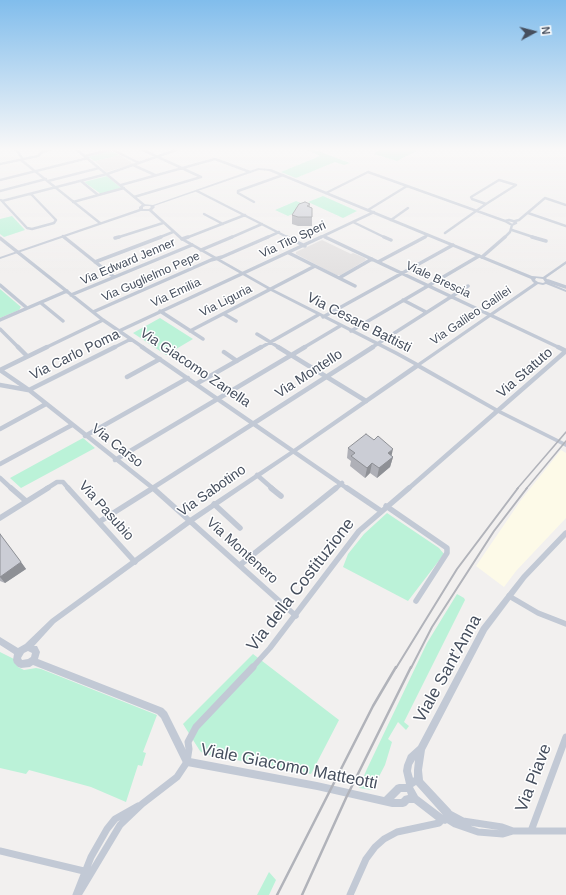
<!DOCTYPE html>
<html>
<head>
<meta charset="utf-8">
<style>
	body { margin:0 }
	#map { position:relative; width:566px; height:895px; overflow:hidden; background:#f2f0ef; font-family:Arial,sans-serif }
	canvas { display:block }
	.north { position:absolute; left:514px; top:12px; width:40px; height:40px; -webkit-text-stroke:3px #fff; paint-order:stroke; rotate:83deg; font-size:11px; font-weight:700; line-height:16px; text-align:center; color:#464f5e }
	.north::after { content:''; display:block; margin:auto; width:14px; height:18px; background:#464f5e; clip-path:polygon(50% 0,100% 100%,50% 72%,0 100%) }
</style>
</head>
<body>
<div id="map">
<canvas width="566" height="895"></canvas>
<div class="north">N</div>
</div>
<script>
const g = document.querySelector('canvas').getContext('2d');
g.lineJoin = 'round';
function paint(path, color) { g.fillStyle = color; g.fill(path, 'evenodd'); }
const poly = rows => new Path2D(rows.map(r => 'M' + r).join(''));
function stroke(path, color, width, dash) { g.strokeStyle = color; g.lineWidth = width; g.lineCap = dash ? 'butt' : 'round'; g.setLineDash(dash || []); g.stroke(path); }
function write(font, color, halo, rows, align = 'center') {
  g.font = font + ' Arial,sans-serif'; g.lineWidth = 3; g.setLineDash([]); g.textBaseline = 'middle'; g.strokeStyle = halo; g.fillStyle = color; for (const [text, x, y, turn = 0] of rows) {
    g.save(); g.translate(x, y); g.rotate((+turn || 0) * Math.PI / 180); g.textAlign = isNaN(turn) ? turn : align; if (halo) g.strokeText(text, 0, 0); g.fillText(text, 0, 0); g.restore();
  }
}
paint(poly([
	[561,450,566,453,566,518,516,571,504,587,476,566,521,500]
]), '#fdfae8');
paint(poly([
	[120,155,134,164,106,172,95,161],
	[322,240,351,254,353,253,365,258,366,260,341,275,336,275,296,254,296,252]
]), '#e3e1e1');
paint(poly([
	[308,150,315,150,350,163,344,165,335,162,296,178,281,172,320,156],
	[380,150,418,150,397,161,374,154],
	[109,151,120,155,95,161,88,157],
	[107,176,121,188,101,194,84,182],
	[323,196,357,211,343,218,308,202],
	[296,201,309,206,288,216,275,210],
	[12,216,25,230,4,237,0,234,0,219],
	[0,289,21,307,19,310,0,318],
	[160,318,193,339,166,355,133,333],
	[83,438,95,448,21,488,10,478],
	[387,513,439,548,444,554,408,601,343,567,348,554,364,534],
	[457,594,464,598,465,600,404,722,409,726,406,730,398,722,388,739,392,742,385,765,372,790,359,788,366,771,427,643],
	[0,652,14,659,18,667,24,670,36,668,41,669,157,715,143,752,146,753,142,766,138,765,126,802,91,787,29,770,26,774,0,768],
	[253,654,339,720,311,774,204,754,200,751,183,724],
	[269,872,276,880,269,895,257,895]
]), '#bbf2d8');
stroke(poly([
	[16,150,23,159],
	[77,150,144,205],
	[113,150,139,163],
	[143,150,201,177],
	[85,156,109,150],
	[21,160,100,223],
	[0,164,38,156,42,152,49,150],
	[133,165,155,175],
	[0,180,88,158],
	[499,180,516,185,486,204,472,199,471,197,499,180],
	[48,181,99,168],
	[81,181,98,195],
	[121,185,215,159,250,172],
	[0,191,46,179],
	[197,191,289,238],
	[326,193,368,172,505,221],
	[134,197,201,177],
	[1,200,27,228,32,229,54,223,56,220,31,194],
	[2,201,107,174,176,150],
	[73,202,124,188],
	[254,202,238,193,238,191,283,175],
	[368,210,407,186],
	[528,213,566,226],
	[204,214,223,224],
	[391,220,408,208],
	[509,220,513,221,516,223,512,225,505,221,509,220],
	[515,221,519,220,545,198,566,205],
	[353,222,386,238],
	[512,230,536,238],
	[445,233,486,204],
	[63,236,65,238],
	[324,236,327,238],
	[116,238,163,223],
	[158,238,173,232],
	[186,238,245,215],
	[230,238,262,224],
	[266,238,279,232],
	[319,238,374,212],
	[423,238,428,235],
	[504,238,510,232,512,225]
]), '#c2c9d5', 2.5);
stroke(poly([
	[64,237,114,277],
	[287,237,305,246],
	[325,237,560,348],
	[384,237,391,240],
	[532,237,546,241],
	[0,238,103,320,144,348],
	[115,238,119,237],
	[182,239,188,237],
	[201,250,232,237],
	[289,253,355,286],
	[482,257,505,237],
	[95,262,161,237],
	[378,262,425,237],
	[339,278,372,259],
	[548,281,566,287],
	[0,285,27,308],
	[71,295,192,245],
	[403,300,426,312],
	[41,303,63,321],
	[160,311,203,339],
	[93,312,211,260,222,257,268,237],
	[224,314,236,321],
	[323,317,453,245],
	[0,320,67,291],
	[0,329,19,348],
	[119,331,321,237],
	[190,331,315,266],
	[351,331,479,256],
	[257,334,280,348],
	[45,348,103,320],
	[113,348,131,339],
	[260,348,318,315],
	[303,348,340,326],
	[371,348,468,286]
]), '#c2c9d5', 3.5);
stroke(poly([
	[18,347,27,356],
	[142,347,348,489],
	[278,347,366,401],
	[558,347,566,351],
	[224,352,237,361],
	[0,370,29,390,154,489],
	[0,370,47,347],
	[127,377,160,359],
	[196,384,261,347],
	[0,385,28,390],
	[29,390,115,347],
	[0,429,46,404],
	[85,436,188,378],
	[115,460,305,347],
	[0,464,72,425],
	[257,475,273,489],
	[0,478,12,489],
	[46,489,57,482,63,482,69,489],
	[151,489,373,347],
	[335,489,342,483],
	[408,489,566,351]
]), '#c2c9d5', 4.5);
stroke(poly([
	[11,488,26,501],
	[68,488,135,562],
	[153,488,296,616],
	[271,488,281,496],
	[347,488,381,511],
	[214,504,240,528],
	[386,506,447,548,447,553,416,601],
	[0,518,48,488],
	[99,522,153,488],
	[240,565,336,488],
	[509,596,538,613,566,624],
	[252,668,270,648,359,531,409,488]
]), '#c2c9d5', 5.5);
stroke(poly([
	[448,813,463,821,502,827,513,831],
	[447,819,455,824,478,832,503,834,513,831,566,831],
	[531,831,566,737],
	[0,851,88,872],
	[76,895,91,857,107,829,115,819,138,806],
	[78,895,120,825,142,804,177,777,187,762,189,749,188,742,196,727,253,667],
	[350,895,366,859,375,847,384,839,397,832,439,823,443,819]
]), '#c2c9d5', 7);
paint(poly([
	[258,168,271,169,532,276,543,277,566,261,566,264,546,278,549,281,550,283,566,290,566,292,546,284,543,285,538,284,421,365,500,410,566,443,566,447,496,412,418,368,296,452,192,523,55,623,34,646,37,646,40,652,38,659,163,708,167,712,190,758,317,782,384,797,396,785,399,784,406,784,403,771,404,765,408,755,418,746,481,627,522,575,564,531,566,530,566,537,526,579,487,631,425,750,422,770,423,780,451,810,452,813,453,818,452,821,445,824,436,820,414,803,409,803,406,806,403,807,392,807,317,790,187,766,184,765,161,718,157,714,33,665,30,667,21,668,18,667,14,663,13,660,14,654,0,645,0,637,18,648,25,644,51,619,188,519,292,450,414,365,394,354,269,290,181,240,149,211,141,211,0,259,0,257,139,209,139,207,143,204,153,205,258,168],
	[259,170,269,171,531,279,532,281,534,283,418,363,398,352,271,288,183,238,152,210,155,207,154,206,259,170],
	[145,206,150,206,151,207,149,209,143,209,143,207,145,206],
	[536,278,543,279,545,282,543,283,538,282,535,280,536,278],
	[28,651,32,653,31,657,28,659,22,660,21,658,24,653,28,651],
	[415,760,414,770,414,777,413,778,411,771,412,765,415,760],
	[416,785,417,786,443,815,418,796,413,787,416,785],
	[401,792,407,792,408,795,404,796,401,799,394,799,401,792]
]), '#c2c9d5');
stroke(poly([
	[517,489,566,432],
	[526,489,566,441]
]), '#b1b3ba', 1.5);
stroke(poly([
	[396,668,457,569,518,488],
	[411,668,432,627,494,531,527,488]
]), '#b1b3ba', 2);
stroke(poly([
	[277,895,373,706,396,667],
	[302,895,346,798,411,667]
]), '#b1b3ba', 2.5);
paint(poly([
	[310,204,310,207,312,217,312,226,298,226,292,224,292,215],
	[348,448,391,456,393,457,390,467,377,478,370,473,365,478,350,466,351,461,347,458],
	[0,534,26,569,5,583,0,581]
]), '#afb0b7');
paint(poly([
	[393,449,391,458,393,457,390,467,377,478,379,468,388,453],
	[372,463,370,473,365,478,367,468],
	[21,562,26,569,5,583,0,577]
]), '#8e9095');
const building = poly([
	[305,202,310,204,307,206,312,208,312,217,298,217,292,215,299,204,305,202],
	[366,434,374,440,378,436,393,449,388,453,393,457,379,468,372,463,367,468,351,456,355,453,348,448,366,434],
	[0,534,21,562,0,577,0,534]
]);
paint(building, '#cbcdd5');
stroke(building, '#8e9095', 1);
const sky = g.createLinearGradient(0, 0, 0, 276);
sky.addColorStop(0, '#81bdec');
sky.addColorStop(0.54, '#f9f8f8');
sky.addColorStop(1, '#f9f8f800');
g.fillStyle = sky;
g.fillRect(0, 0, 566, 276);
write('12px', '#464f5e', '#fff', [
	["Via Tito Speri",293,240,-25],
	["Via Edward Jenner",128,262,-23],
	["Via Guglielmo Pepe",151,277,-24],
	["Viale Brescia",438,280,25],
	["Via Emilia",176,293,-25],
	["Via Liguria",226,301,-27],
	["Via Galileo Galilei",471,316,-34]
]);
write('14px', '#464f5e', '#fff', [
	["Via Cesare Battisti",359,323,27],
	["Via Carlo Poma",75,355,-26],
	["Via Giacomo Zanella",195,368,34],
	["Via Statuto",525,373,-41],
	["Via Montello",309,374,-33],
	["Via Carso",117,446,38],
	["Via Sabotino",212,491,-35],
	["Via Pasubio",106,511,48],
	["Via Montenero",242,551,42]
]);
write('17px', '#464f5e', '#fff', [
	["Via della Costituzione",301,585,-52],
	["Viale Sant'Anna",448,669,-61],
	["Viale Giacomo Matteotti",289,767,11],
	["Via Piave",534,778,-69]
]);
</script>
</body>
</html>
